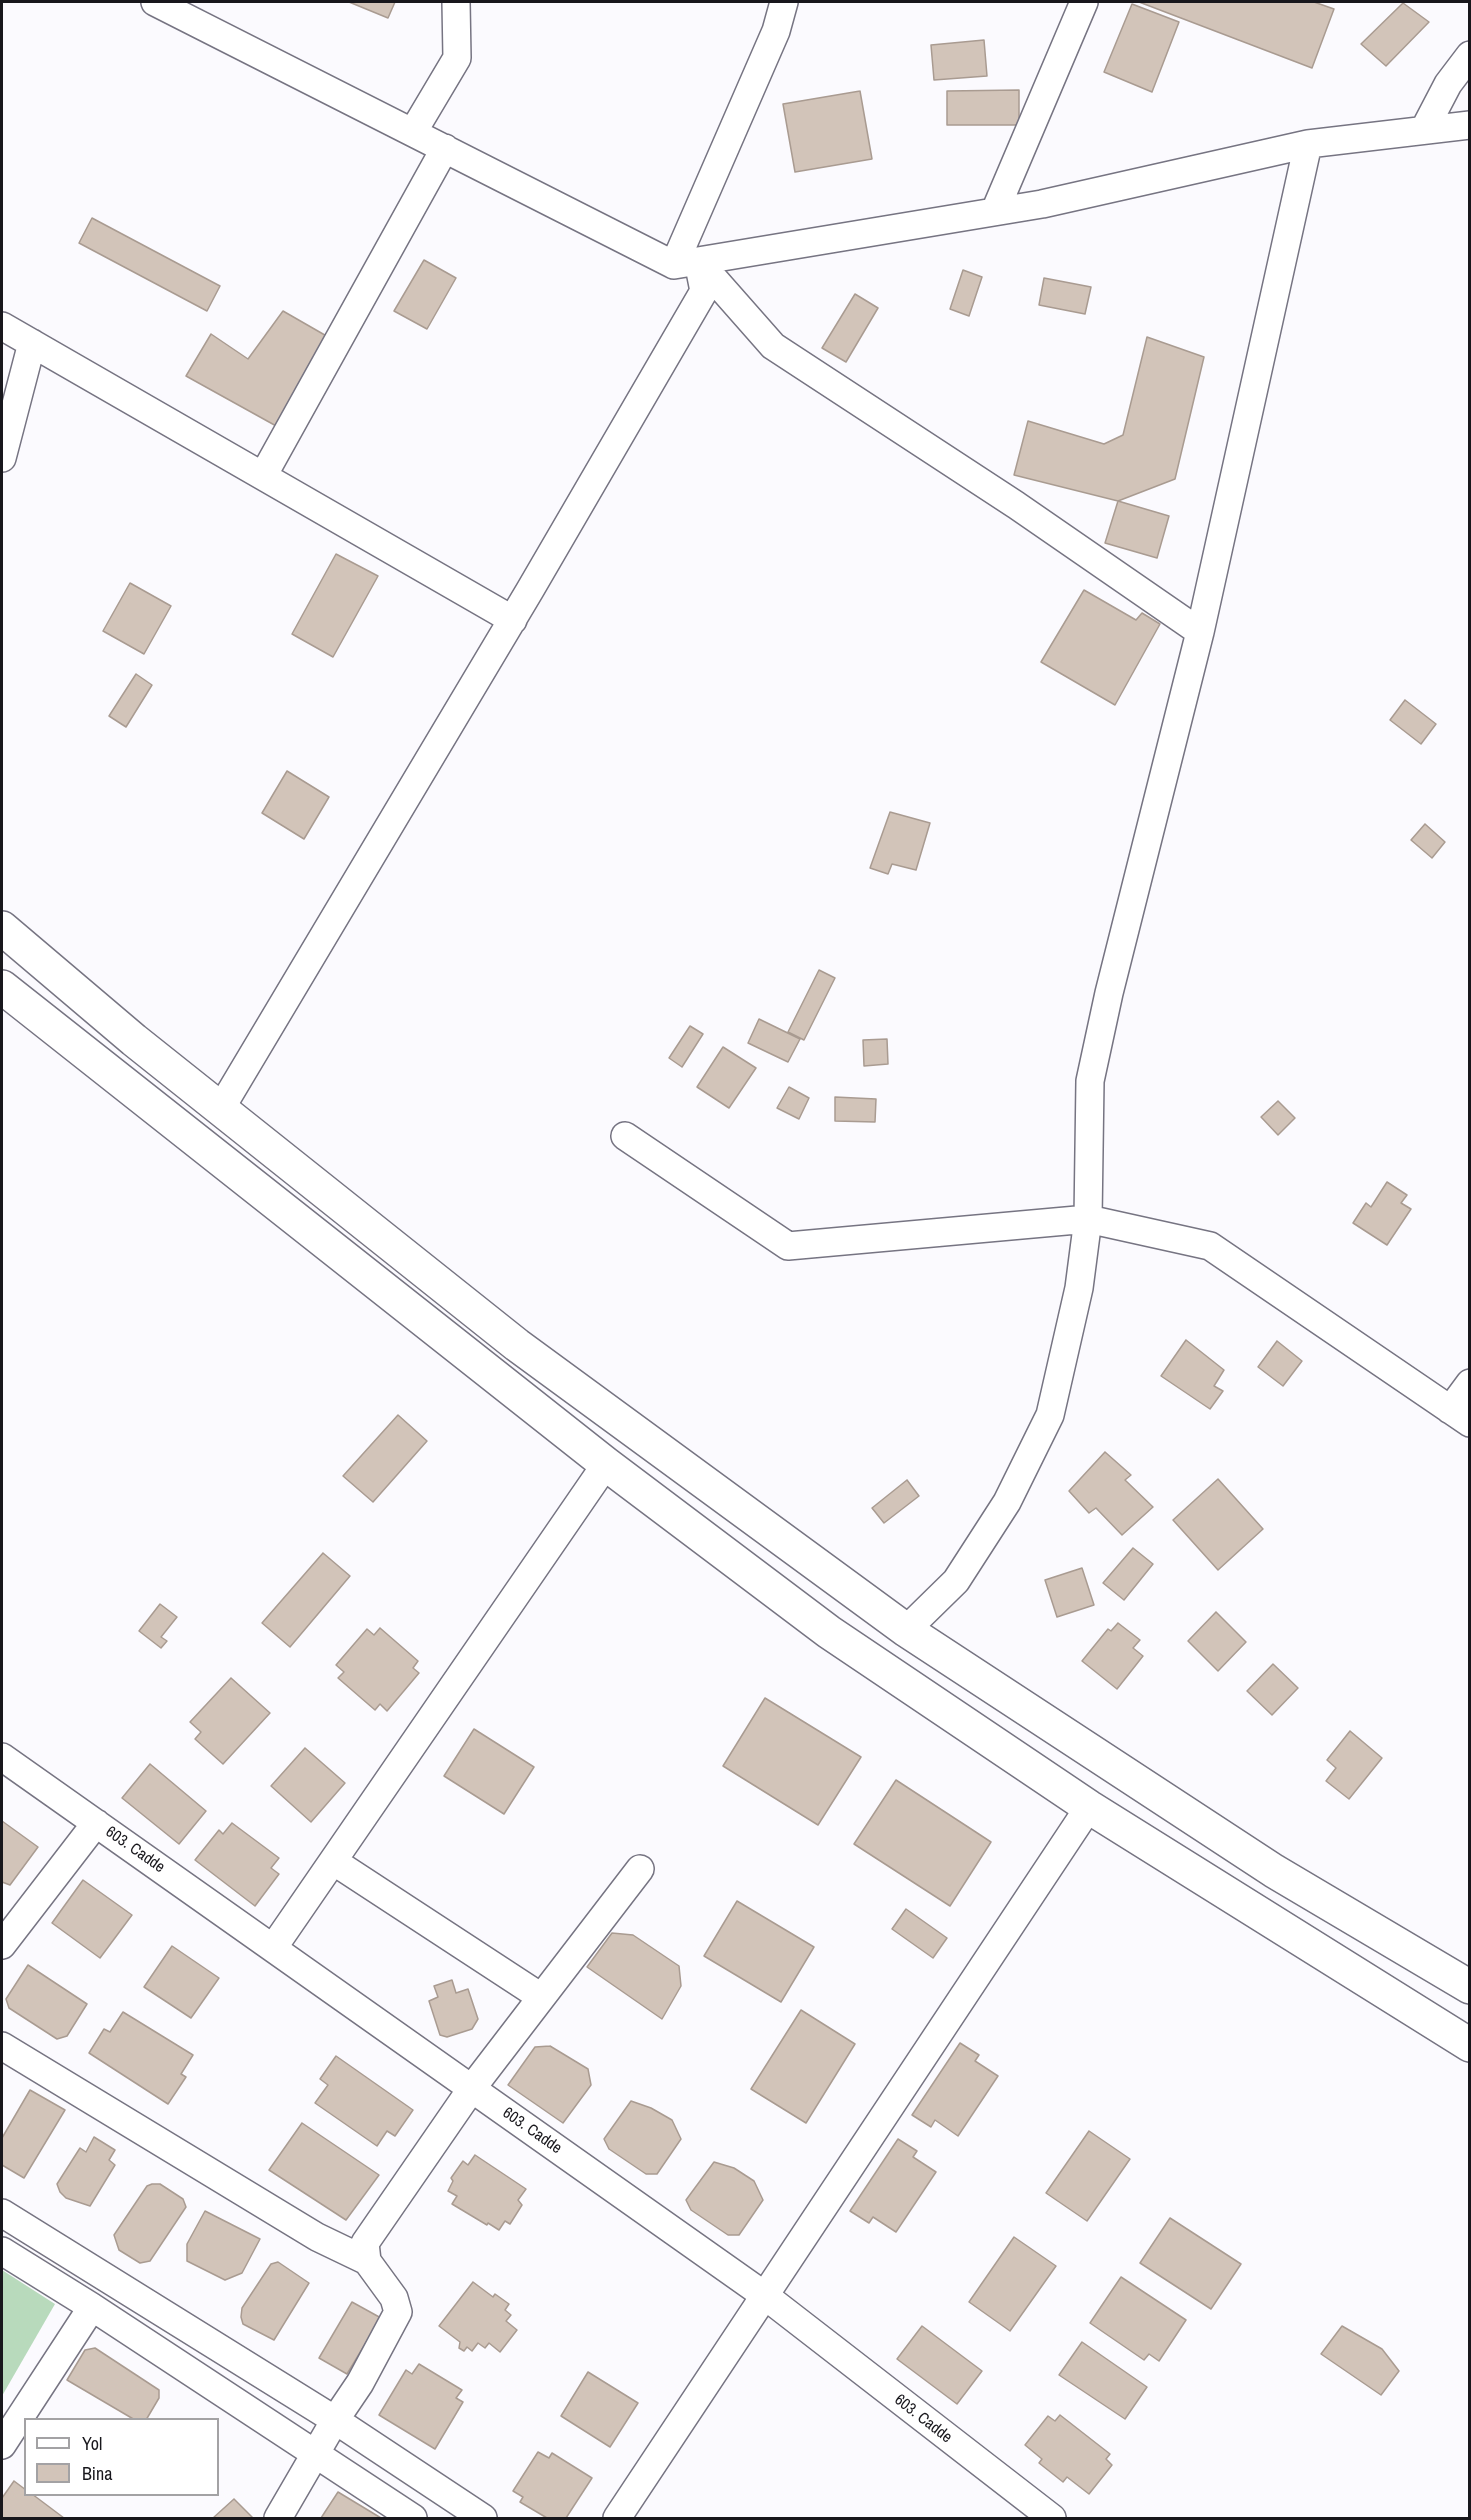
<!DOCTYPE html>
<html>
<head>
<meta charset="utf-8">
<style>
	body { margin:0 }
	#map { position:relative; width:1471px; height:2520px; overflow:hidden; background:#fbfafe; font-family:"Archivo Narrow",sans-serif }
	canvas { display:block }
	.frame { position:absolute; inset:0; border:3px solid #18171c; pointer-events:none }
	.legend { position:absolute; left:24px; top:2418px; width:195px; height:78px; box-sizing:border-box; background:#fff; border:2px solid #a3a2a4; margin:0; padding:8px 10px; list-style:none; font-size:18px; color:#18171c }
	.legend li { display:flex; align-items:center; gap:12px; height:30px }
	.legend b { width:30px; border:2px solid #a3a2a4 }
</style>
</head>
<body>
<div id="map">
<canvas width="1471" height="2520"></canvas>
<div class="frame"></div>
<ul class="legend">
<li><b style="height:8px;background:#fff"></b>Yol</li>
<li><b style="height:16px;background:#d2c4b9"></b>Bina</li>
</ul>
</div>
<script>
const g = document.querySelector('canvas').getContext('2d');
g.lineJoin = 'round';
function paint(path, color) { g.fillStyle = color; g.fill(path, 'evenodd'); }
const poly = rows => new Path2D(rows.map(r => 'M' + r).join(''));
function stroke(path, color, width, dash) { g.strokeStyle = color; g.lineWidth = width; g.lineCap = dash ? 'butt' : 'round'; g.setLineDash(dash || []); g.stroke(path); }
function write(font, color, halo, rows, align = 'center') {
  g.font = font + ' "Archivo Narrow",sans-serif'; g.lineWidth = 5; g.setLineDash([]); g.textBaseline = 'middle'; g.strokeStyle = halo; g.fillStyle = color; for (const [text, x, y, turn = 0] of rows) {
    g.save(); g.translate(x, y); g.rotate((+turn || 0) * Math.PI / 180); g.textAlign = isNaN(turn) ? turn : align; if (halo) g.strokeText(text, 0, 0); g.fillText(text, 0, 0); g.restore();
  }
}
paint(poly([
	[2,2270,55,2304,2,2396]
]), '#b8dabc');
const building = poly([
	[349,2,395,2,388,18,349,2],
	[1139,2,1314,2,1334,9,1312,68,1139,2],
	[1403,3,1429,22,1386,66,1361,44,1403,3],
	[1132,4,1179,22,1152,92,1104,72,1132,4],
	[984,40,987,76,934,80,931,45,984,40],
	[1019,90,1019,125,947,125,947,91,1019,90],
	[860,91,872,159,795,172,783,104,860,91],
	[92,218,220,286,207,311,79,243,92,218],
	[424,260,456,278,427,329,394,311,424,260],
	[963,270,982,277,969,316,950,309,963,270],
	[1044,278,1091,287,1085,314,1039,305,1044,278],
	[855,294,878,308,846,362,822,348,855,294],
	[283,311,330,338,278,427,186,376,211,334,248,359,283,311],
	[1147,337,1204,357,1175,479,1118,501,1014,475,1028,421,1104,444,1123,435,1147,337],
	[1118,501,1169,516,1157,558,1105,543,1118,501],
	[336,554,378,576,333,657,292,634,336,554],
	[130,583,171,606,144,654,103,631,130,583],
	[1084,590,1136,620,1142,613,1160,624,1115,705,1041,662,1084,590],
	[136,674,152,685,126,727,109,716,136,674],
	[1405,700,1436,724,1421,744,1390,720,1405,700],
	[287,771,329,797,304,839,262,813,287,771],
	[890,812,930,823,916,870,892,864,888,874,870,868,890,812],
	[1425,824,1445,842,1432,858,1411,840,1425,824],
	[819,970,835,978,804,1040,788,1032,819,970],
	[759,1019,800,1039,788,1062,748,1043,759,1019],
	[690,1026,703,1034,682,1067,669,1058,690,1026],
	[887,1039,888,1064,864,1066,863,1040,887,1039],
	[723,1047,756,1068,729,1108,697,1087,723,1047],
	[789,1087,809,1098,799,1119,777,1108,789,1087],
	[835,1097,876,1099,875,1122,835,1121,835,1097],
	[1278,1101,1295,1118,1278,1135,1261,1117,1278,1101],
	[1387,1182,1407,1195,1401,1203,1411,1209,1387,1245,1353,1223,1366,1203,1371,1207,1387,1182],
	[1186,1340,1224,1370,1214,1386,1223,1391,1210,1409,1161,1376,1186,1340],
	[1277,1341,1302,1361,1283,1386,1258,1367,1277,1341],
	[398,1415,427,1441,373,1502,343,1476,398,1415],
	[1105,1452,1131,1475,1125,1480,1153,1507,1122,1535,1096,1508,1089,1513,1069,1491,1105,1452],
	[1218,1479,1263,1529,1218,1570,1173,1520,1218,1479],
	[907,1480,919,1496,884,1523,872,1508,907,1480],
	[1133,1548,1153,1564,1124,1600,1103,1583,1133,1548],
	[323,1553,350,1576,290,1647,262,1623,323,1553],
	[1082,1568,1094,1605,1057,1617,1045,1580,1082,1568],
	[160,1604,177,1617,161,1637,167,1641,161,1648,139,1631,160,1604],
	[1216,1612,1246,1642,1218,1671,1188,1641,1216,1612],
	[1118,1623,1140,1640,1133,1648,1143,1656,1117,1689,1082,1661,1108,1629,1111,1631,1118,1623],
	[380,1628,418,1661,413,1668,419,1673,387,1711,380,1704,375,1710,338,1678,344,1672,336,1665,367,1629,374,1635,380,1628],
	[1273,1664,1298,1688,1272,1715,1247,1691,1273,1664],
	[231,1678,270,1713,223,1764,195,1739,201,1732,190,1722,231,1678],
	[765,1698,861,1757,818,1825,723,1766,765,1698],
	[474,1729,534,1767,504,1814,444,1776,474,1729],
	[1350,1731,1382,1758,1349,1799,1326,1781,1336,1768,1327,1760,1350,1731],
	[305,1748,345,1783,311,1822,271,1786,305,1748],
	[150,1764,206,1811,179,1844,122,1798,150,1764],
	[896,1780,991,1842,950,1906,854,1844,896,1780],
	[2,1821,38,1847,10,1885,2,1882,2,1821],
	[232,1823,279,1858,271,1868,279,1874,255,1906,195,1860,219,1830,223,1834,232,1823],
	[83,1880,132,1915,100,1958,52,1923,83,1880],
	[737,1901,814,1947,781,2002,704,1956,737,1901],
	[906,1909,947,1938,933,1958,892,1929,906,1909],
	[612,1933,633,1935,679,1966,681,1986,662,2019,587,1967,612,1933],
	[172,1946,219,1978,191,2018,144,1987,172,1946],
	[28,1965,87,2004,67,2036,57,2039,9,2008,6,1999,28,1965],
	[452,1980,456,1993,468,1989,478,2019,472,2029,447,2037,440,2035,429,2001,438,1997,434,1986,452,1980],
	[801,2010,855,2044,806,2123,751,2089,801,2010],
	[123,2012,193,2055,181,2074,186,2077,168,2104,89,2053,104,2029,110,2032,123,2012],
	[960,2043,979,2055,975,2061,998,2076,958,2136,935,2120,931,2127,912,2115,960,2043],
	[550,2046,588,2069,591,2085,563,2123,508,2085,535,2047,550,2046],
	[336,2056,413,2110,395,2136,387,2131,377,2146,315,2103,328,2085,320,2079,336,2056],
	[30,2090,65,2110,24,2178,2,2165,2,2138,30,2090],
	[631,2101,651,2108,672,2120,681,2139,657,2174,646,2174,609,2149,604,2139,631,2101],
	[302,2123,379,2175,346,2220,269,2170,302,2123],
	[1089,2131,1130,2159,1087,2221,1046,2193,1089,2131],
	[94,2137,115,2150,109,2160,115,2165,90,2206,66,2198,60,2192,57,2184,80,2148,86,2152,94,2137],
	[898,2139,917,2151,913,2157,936,2172,896,2232,873,2217,869,2223,850,2211,898,2139],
	[475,2155,526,2189,518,2200,522,2205,510,2224,505,2221,499,2230,488,2223,487,2225,452,2204,457,2196,448,2191,453,2181,451,2178,463,2161,468,2165,475,2155],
	[714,2162,734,2168,754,2181,763,2200,739,2235,728,2235,691,2210,686,2200,714,2162],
	[152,2184,160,2184,183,2199,186,2207,150,2261,140,2263,119,2250,114,2235,147,2186,152,2184],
	[205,2211,260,2239,242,2273,225,2280,187,2261,187,2244,205,2211],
	[1170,2218,1241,2264,1211,2309,1140,2263,1170,2218],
	[1014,2237,1056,2266,1010,2331,969,2302,1014,2237],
	[278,2262,309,2283,274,2340,243,2324,241,2317,242,2308,271,2264,278,2262],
	[1121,2277,1186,2320,1159,2361,1149,2354,1144,2360,1090,2323,1121,2277],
	[473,2282,493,2297,495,2294,509,2304,505,2310,511,2315,506,2321,517,2330,500,2352,489,2343,485,2348,478,2343,472,2351,467,2347,464,2351,459,2348,460,2342,439,2326,473,2282],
	[352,2302,381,2318,347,2374,319,2358,352,2302],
	[922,2326,982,2371,957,2404,897,2359,922,2326],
	[1342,2326,1382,2349,1399,2371,1381,2395,1321,2354,1342,2326],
	[1082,2342,1147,2387,1125,2419,1059,2375,1082,2342],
	[95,2348,159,2390,159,2398,146,2420,135,2420,67,2380,85,2350,95,2348],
	[419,2364,462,2390,456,2398,463,2402,435,2449,379,2415,406,2370,412,2374,419,2364],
	[588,2372,638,2403,610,2447,561,2416,588,2372],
	[1060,2415,1110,2454,1106,2459,1112,2465,1089,2494,1067,2477,1063,2482,1039,2463,1042,2459,1025,2445,1048,2416,1055,2421,1060,2415],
	[538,2452,549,2458,552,2453,592,2478,566,2518,547,2518,520,2502,523,2497,513,2491,538,2452],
	[14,2481,26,2490,26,2494,32,2494,64,2518,2,2518,2,2498,14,2481],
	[338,2492,381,2518,321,2518,338,2492],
	[234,2499,253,2518,213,2518,234,2499]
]);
paint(building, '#d2c4b9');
stroke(building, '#a99b91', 1.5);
const minor = poly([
	[155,2,674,265,1042,204,1308,144,1470,125],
	[1424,130,1448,84,1470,55],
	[413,132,457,58,456,2],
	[995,211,1084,2],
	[699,262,773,346,1016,505,1200,632],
	[674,265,776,31,784,2],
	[2,326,513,620],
	[2,458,32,343],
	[263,476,445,148],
	[221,1108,530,590,704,291,698,261],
	[625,1136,788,1246,1088,1219,1210,1246,1470,1423],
	[1450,1410,1470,1383],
	[906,1630,956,1581,1007,1502,1050,1415,1079,1288,1088,1219,1090,1081,1109,993,1200,632,1308,144],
	[2,1757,764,2295,1052,2518],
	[333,1861,541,1997],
	[2,1945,96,1823],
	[273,1948,606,1464],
	[2,2046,317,2237,367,2261],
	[2,2213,335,2420,483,2518],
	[2,2251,92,2307,413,2518],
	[2,2445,92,2307],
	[278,2518,335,2420,360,2383,398,2312,394,2298,367,2261,365,2243,472,2088,640,1869],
	[617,2518,1089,1807]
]);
const major = poly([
	[2,928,134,1040,517,1345,906,1630,1274,1871,1470,1987],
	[2,987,606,1464,829,1632,1089,1807,1470,2045]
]);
stroke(minor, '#767482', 30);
stroke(major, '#767482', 36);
stroke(minor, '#fff', 27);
stroke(major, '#fff', 33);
write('16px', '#18171c', '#fff', [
	["603. Cadde",135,1850,35],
	["603. Cadde",532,2131,35],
	["603. Cadde",923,2419,38]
]);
</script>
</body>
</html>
